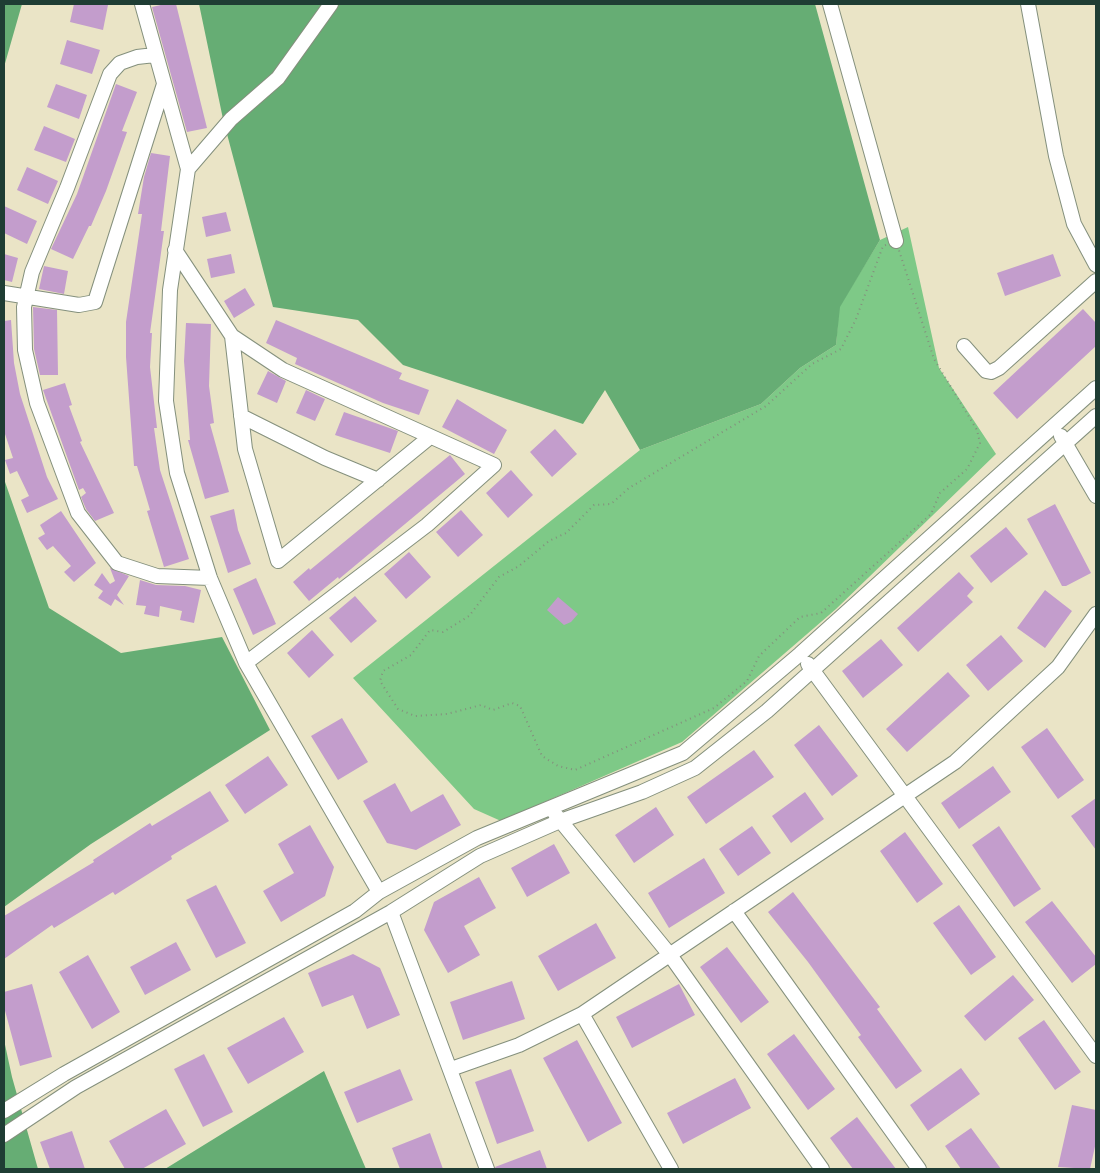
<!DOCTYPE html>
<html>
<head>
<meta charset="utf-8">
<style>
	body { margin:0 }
	#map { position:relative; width:1100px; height:1173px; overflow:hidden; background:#eae4c6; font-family:Pangolin,sans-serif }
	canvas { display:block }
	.frame { position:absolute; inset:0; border:5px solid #1f3d34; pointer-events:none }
</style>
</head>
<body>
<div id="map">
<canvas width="1100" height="1173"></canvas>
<div class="frame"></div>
</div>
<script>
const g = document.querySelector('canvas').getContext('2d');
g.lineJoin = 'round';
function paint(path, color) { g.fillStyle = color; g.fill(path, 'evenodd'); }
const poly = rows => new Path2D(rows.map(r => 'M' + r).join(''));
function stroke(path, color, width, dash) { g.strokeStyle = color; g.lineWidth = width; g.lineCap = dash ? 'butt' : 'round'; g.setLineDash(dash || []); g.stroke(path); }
paint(poly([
	[908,227,939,368,996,454,836,609,682,742,501,821,474,809,353,678,640,450,761,404,800,368,836,345,839,307,880,240]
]), '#7ec987');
paint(poly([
	[4,4,22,4,4,67],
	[199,4,815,4,880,240,840,307,836,345,800,368,761,404,640,450,605,390,583,424,403,365,358,320,273,307,223,119],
	[4,479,49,608,121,653,222,637,270,730,91,844,4,907],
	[4,1040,12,1077,38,1169,4,1169],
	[324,1071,366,1169,165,1169]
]), '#66ad74');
paint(poly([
	[74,4,108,5,103,30,70,22],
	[165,4,176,4,207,128,187,132,152,7],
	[67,40,100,50,92,74,60,64],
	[56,84,87,95,79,119,47,107],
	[116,84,137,92,122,131,127,132,106,191,91,226,89,226,73,259,51,249,77,194],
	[44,126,75,139,66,162,34,150],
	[151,153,170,156,161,231,164,231,150,333,152,333,150,367,157,428,154,428,160,470,189,559,164,567,147,511,150,510,137,466,134,466,126,357,126,322,142,214,138,214,144,177],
	[27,167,58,181,48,204,17,190],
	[4,206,37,221,27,244,4,233],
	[226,212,231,231,206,237,202,217],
	[4,254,18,258,12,282,4,280],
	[231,254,235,273,211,278,207,259],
	[1053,254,1061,276,1005,296,997,273],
	[44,266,68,271,64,294,39,289],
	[245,288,255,305,234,318,224,301],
	[33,307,57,310,58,375,40,375,34,349],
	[1083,309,1096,323,1096,346,1017,419,993,393],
	[11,320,14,363,20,394,47,477,58,499,27,513,21,500,29,496,17,471,10,474,5,460,13,458,4,431,4,321],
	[276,320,402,373,399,379,429,390,419,415,383,403,295,364,297,358,266,343],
	[186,323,211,324,209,386,214,423,210,424,229,492,205,499,188,440,190,440,184,361],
	[268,371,286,381,277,403,257,394],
	[65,383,72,405,69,406,82,441,80,442,114,513,95,521,86,509,81,497,86,493,83,488,79,490,43,390],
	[306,390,325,399,315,421,296,413],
	[457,399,507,430,494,454,442,427],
	[344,412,398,431,390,453,335,435],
	[555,429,577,454,552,477,530,452],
	[450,455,465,474,339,579,338,577,309,601,293,582,309,568,310,570],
	[511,470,533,495,508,518,486,493],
	[1055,504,1091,573,1066,586,1062,586,1027,519],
	[234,509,238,530,251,564,228,573,210,516],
	[461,510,483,535,458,557,436,532],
	[61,511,96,563,74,582,64,572,71,566,53,546,47,550,38,538,45,534,40,525],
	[1006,527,1028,554,991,583,970,556],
	[409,552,431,577,406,599,384,574],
	[110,568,129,576,117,595,124,605,115,599,111,606,98,598,103,591,94,585,102,573,110,584,115,581],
	[959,572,974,588,967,596,973,602,918,652,897,628],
	[256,578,276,624,253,635,233,589],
	[140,580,156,585,185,586,201,590,194,623,180,620,182,611,160,606,159,617,144,614,146,606,136,605],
	[1045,590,1072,611,1045,648,1017,628],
	[355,596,377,621,351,643,329,618],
	[558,597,578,614,571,622,564,625,547,610],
	[312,630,334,655,309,678,287,653],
	[1001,635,1023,661,988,691,966,665],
	[881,639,903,665,863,698,842,671],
	[948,672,970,696,907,752,886,729],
	[342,718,368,762,338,780,311,736],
	[819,725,858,776,832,796,794,745],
	[1047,728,1084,780,1058,799,1021,747],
	[754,750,774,777,706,824,687,797],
	[268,756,288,785,245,814,225,785],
	[993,766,1011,792,959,829,941,803],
	[395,783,411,812,443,794,461,825,416,850,387,843,363,801],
	[210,791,229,821,171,856,172,859,115,895,113,892,54,928,52,925,4,959,4,916,94,862,93,860,150,823,152,826],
	[805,792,824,819,791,843,772,816],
	[1096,798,1096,850,1071,816],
	[656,807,674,835,634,863,615,835],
	[310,825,334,867,325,896,281,922,263,891,294,873,278,844],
	[752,826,771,853,738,876,719,849],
	[999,826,1041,889,1014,907,972,845],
	[905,832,943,884,917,903,880,851],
	[554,844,570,873,527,897,511,868],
	[704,858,725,893,669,928,648,893],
	[479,877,496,908,464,926,480,955,448,973,424,930,434,902],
	[216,885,246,943,216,958,186,900],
	[793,892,880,1007,877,1009,922,1071,896,1089,858,1037,861,1035,808,962,768,912],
	[1052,901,1096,957,1096,964,1072,983,1025,922],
	[959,905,996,957,971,975,933,923],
	[596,923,616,958,558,991,538,956],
	[176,942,191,970,145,995,130,967],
	[727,947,769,1002,741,1023,700,967],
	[353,954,380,968,400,1015,367,1029,353,995,322,1007,308,973],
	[88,955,120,1012,92,1029,59,972],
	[1013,975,1034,1000,985,1041,964,1016],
	[512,981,525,1019,463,1040,450,1002],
	[32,984,52,1057,20,1066,4,1007,4,992],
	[679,984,695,1015,632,1048,616,1017],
	[284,1017,304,1052,248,1084,227,1048],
	[1044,1020,1081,1072,1055,1090,1018,1038],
	[794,1034,835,1089,808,1110,767,1054],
	[577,1040,622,1123,588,1142,543,1058],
	[204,1054,233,1112,203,1127,174,1069],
	[961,1068,980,1094,928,1131,910,1105],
	[400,1069,413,1100,357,1123,344,1092],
	[511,1069,534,1131,497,1144,475,1082],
	[735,1078,751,1108,683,1144,667,1113],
	[1072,1105,1096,1110,1096,1142,1090,1169,1058,1167],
	[166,1109,186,1144,142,1169,125,1169,109,1141],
	[857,1117,896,1169,853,1169,830,1138],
	[971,1128,1001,1169,961,1169,945,1146],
	[72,1131,85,1169,50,1169,40,1142],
	[430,1133,443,1169,400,1169,392,1148],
	[540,1150,547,1169,496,1169,495,1167]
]), '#c39dcc');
const minor = poly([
	[142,4,188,169],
	[331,4,278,78,231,119,188,169,170,290,166,401,177,473,210,578,246,663,379,892],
	[830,4,896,241],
	[1028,4,1056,156,1074,224,1096,265],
	[155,55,137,57,120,63,110,74,67,188,32,272,24,307,25,350,37,403,78,513,117,563,157,576,210,578],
	[175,250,232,336,283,370,494,465,427,525,246,663],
	[4,293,79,305,95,302,164,84],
	[232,336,245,449,278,561,430,437],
	[964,346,986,371,991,372,999,368,1096,281],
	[241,416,325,458,378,480],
	[1061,436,1096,496],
	[808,664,1096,1056],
	[555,814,670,955,822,1169],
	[734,911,919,1169],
	[391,912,487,1169],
	[582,1014,671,1169],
	[451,1069,519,1045,582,1014,955,762,1058,667,1096,614],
	[4,1111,64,1074,355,911,379,892,477,838,683,753,800,654,1096,388],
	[4,1135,76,1087,391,912,480,856,560,821,642,792,695,768,767,711,1096,416]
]);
stroke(minor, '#84907d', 16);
stroke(poly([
	[896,241,934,359,977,430,980,443,967,469,940,493,931,514,821,613,800,617,759,656,747,681,714,708,575,770,558,766,542,756,520,706,512,703,493,710,481,705,447,714,415,716,398,709,380,681,383,671,411,655,430,630,443,632,469,616,499,577,519,566,549,541,566,533,594,505,611,504,629,488,766,406,812,364,841,349,856,319,883,246,896,241]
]), '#84907d', 2, [1, 4]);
stroke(minor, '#fff', 14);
</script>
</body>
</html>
